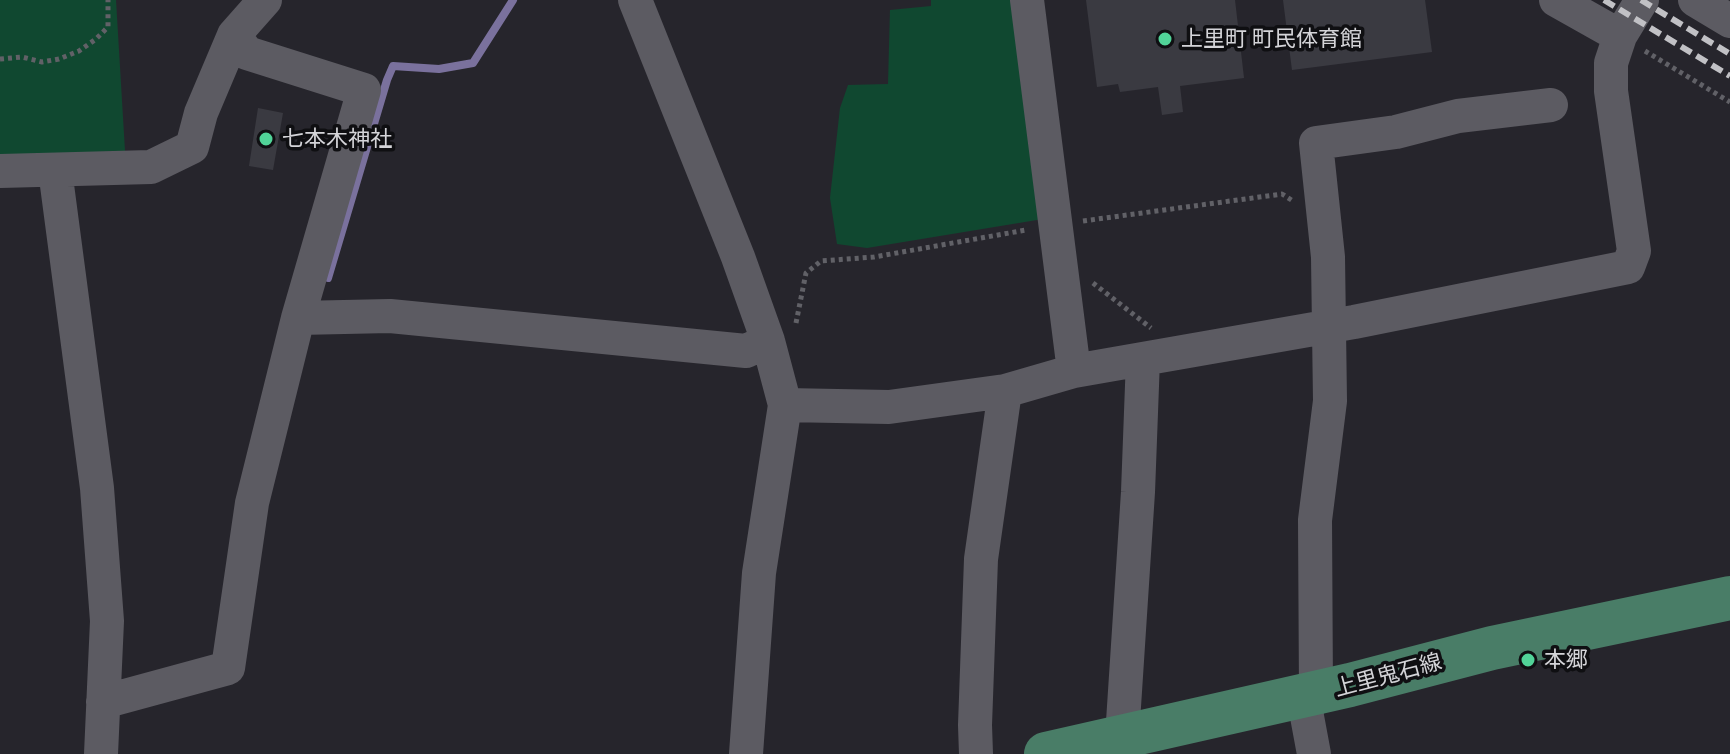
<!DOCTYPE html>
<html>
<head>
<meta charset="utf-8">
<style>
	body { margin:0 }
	canvas { display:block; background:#26252c }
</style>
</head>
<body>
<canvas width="1730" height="754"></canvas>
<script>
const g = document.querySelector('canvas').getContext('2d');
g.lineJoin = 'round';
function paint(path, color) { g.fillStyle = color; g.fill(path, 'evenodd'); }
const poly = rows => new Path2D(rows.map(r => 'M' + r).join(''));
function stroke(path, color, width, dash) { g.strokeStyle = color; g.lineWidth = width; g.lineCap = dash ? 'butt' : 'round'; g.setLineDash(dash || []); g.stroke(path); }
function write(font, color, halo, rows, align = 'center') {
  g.font = font + ' Ubuntu,"Noto Sans JP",sans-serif'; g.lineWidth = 7; g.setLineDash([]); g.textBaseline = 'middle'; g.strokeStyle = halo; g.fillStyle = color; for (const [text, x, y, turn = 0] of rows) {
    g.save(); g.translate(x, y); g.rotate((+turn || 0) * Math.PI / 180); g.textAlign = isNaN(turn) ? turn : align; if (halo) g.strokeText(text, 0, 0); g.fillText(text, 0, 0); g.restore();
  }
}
paint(poly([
	[0,0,116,0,125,151,0,156],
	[931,0,1012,0,1043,219,867,248,837,244,830,198,840,108,848,85,888,84,890,10,931,6]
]), '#104830');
stroke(poly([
	[328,278,387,80,393,66,439,69,473,63,513,0]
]), '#7a719d', 8);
paint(poly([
	[1086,0,1235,0,1244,78,1180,86,1183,112,1162,115,1158,87,1120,92,1118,84,1097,87],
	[1283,0,1425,0,1432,52,1292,70],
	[258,108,283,113,273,170,249,166]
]), '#3a3a41');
stroke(poly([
	[1645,51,1730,102],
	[0,59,22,57,42,62,59,59,79,51,96,39,108,27,108,0],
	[1083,221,1282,194,1293,201],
	[1093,283,1151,328],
	[796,323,806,273,821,261,874,257,1026,230]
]), '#616167', 5, [4, 4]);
stroke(poly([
	[635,0,738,257,768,341,785,405,759,573,746,754],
	[1027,0,1074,371],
	[1556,0,1620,36],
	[1695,0,1730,21],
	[55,170,97,488,107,621,101,754],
	[0,171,151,167,192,147,201,113,234,35,265,0],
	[298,318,390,316,746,351,768,341],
	[785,405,889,407,1005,391,1074,371,1354,322,1628,267,1634,251,1611,91,1611,63,1620,36,1642,0],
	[103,702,228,668,252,503,298,318,364,90,247,53,234,35],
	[1122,737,1138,492,1143,359],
	[976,754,975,725,981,559,1005,391],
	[1314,754,1306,711,1316,693,1315,520,1330,401,1328,257,1316,143,1396,132,1458,116,1551,105]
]), '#5c5b62', 34);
stroke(poly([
	[1046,754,1350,685,1492,648,1730,598]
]), '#497d67', 44);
stroke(poly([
	[1604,0,1730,76],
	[1641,0,1730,54]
]), '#c1c1c5', 6, [12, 6]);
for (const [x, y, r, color] of [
	[1165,39,8,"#51d398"],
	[266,139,8,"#51d398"],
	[1528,660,8,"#51d398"]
]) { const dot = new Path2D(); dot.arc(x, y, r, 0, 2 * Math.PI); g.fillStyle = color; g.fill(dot); stroke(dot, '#0f0f12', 3); }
write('22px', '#d4d4d8', '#0f0f12', [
	["上里町 町民体育館",1181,39],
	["七本木神社",282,139],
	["本郷",1544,660]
], 'left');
write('22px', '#d4d4d8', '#0f0f12', [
	["上里鬼石線",1388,675,-15]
]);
</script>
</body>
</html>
